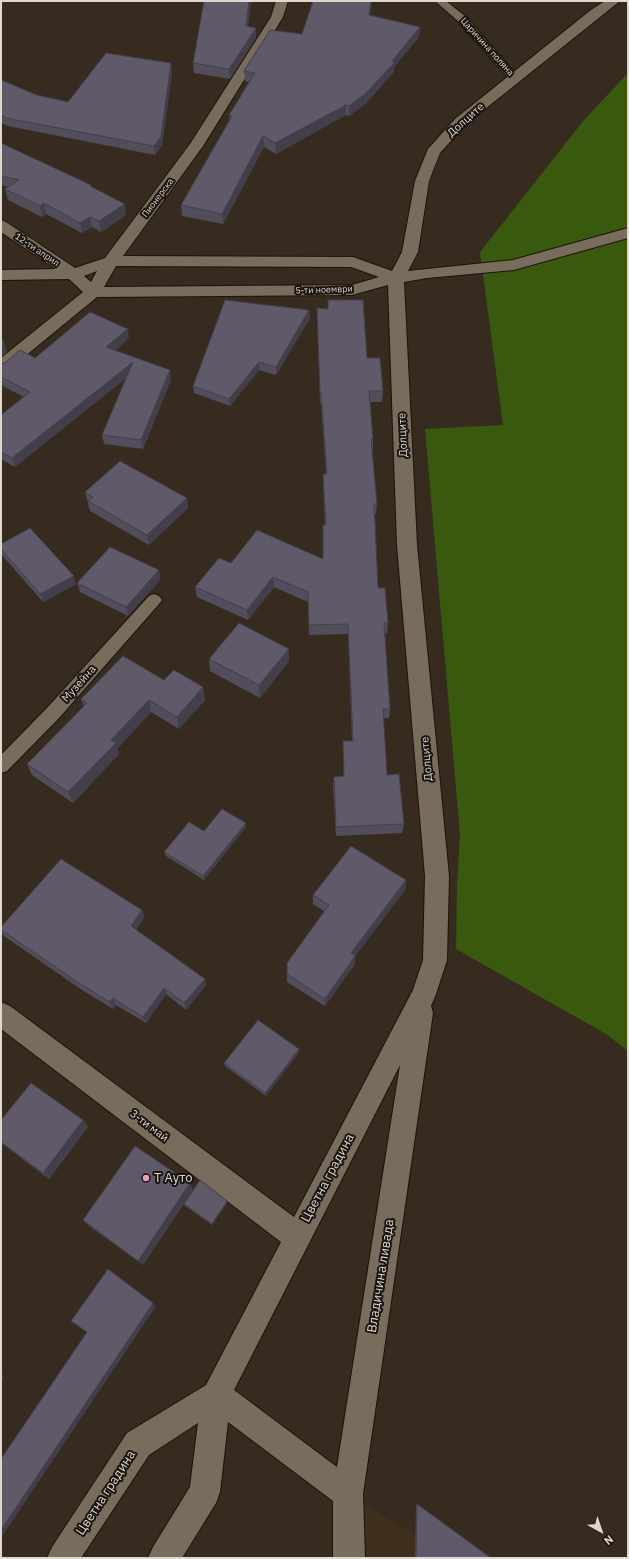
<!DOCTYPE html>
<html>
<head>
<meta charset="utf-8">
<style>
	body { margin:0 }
	#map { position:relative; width:629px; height:1559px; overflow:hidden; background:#362b1e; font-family:"IBM Plex Sans",sans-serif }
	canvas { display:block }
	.frame { position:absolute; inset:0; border:2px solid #dfd8cf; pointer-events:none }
	.north { position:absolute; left:581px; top:1511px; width:40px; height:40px; -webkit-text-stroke:3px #19140f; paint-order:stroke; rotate:140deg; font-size:11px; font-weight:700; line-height:16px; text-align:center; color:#dfd8cf }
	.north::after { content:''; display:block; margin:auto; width:14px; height:18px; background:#dfd8cf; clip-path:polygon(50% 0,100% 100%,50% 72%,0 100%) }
</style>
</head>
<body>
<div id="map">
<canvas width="629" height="1559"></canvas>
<div class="frame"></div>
<div class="north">N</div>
</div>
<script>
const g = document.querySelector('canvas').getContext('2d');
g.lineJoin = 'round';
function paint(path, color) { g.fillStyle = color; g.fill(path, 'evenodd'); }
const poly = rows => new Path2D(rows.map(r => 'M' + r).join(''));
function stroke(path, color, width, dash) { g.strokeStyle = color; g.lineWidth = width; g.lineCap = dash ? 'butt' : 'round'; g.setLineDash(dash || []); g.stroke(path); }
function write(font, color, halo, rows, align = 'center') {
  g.font = font + ' "IBM Plex Sans",sans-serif'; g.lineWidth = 4; g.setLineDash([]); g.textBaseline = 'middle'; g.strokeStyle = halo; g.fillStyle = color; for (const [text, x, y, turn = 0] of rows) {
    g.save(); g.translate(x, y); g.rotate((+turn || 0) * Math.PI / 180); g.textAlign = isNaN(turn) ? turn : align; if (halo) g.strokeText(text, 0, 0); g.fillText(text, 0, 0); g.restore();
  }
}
paint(poly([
	[348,1494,452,1558,349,1558]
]), '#3f301d');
paint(poly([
	[628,73,628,1051,606,1034,456,949,457,884,460,835,425,429,503,425,480,252,584,120]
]), '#39590f');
const lane = poly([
	[435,1,446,1,466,17,519,77,520,79,519,81,511,81,458,21,435,1],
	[154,594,159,596,162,600,159,604,59,718,7,771,1,773,1,755,47,708,149,596,154,594]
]);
const street = poly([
	[276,1,288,1,283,17,203,146,123,256,353,257,392,271,402,252,415,181,428,149,455,119,591,10,605,1,620,1,465,125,440,153,429,181,418,252,408,271,513,260,628,228,628,238,514,270,427,278,404,282,417,545,449,876,447,960,436,994,431,1006,433,1013,363,1494,365,1558,333,1558,333,1501,228,1422,220,1492,216,1503,182,1558,148,1558,153,1547,190,1487,198,1423,149,1455,81,1558,47,1558,52,1547,127,1433,206,1385,281,1242,1,1029,1,1002,10,1006,294,1217,413,990,423,960,425,876,397,545,388,285,352,295,97,297,7,371,1,373,1,358,83,292,69,279,1,280,1,270,56,269,1,232,1,220,6,222,75,268,105,258,190,144,271,17,276,1],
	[116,266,351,267,379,277,352,285,104,287,116,266],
	[97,271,91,282,84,276,97,271],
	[400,1065,337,1467,234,1390,400,1065]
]);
stroke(lane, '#1d1307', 2);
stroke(street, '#1d1307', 2);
paint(lane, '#786c5d');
paint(street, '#786c5d');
paint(poly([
	[251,1,248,26,256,28,256,38,230,79,194,73,193,63],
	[370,15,420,27,419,37,394,67,394,72,365,104,349,116,346,115,276,154,264,147,223,224,182,216,181,205,230,121,229,115,249,82,245,81,244,71,302,34],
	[171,63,172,72,162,145,155,155,8,126,1,123,1,80,37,95,68,102],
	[1,143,91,187,126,215,101,232,92,227,82,233,46,214,42,217,8,200,5,189,8,187,1,185],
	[328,300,367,358,383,391,382,402,370,402,373,439,373,450,372,450,377,504,376,514,375,514,378,588,388,623,387,633,384,633,390,709,389,718,383,718,387,775,404,824,402,833,336,836,333,786,334,777,344,776,343,750,343,741,352,741,348,634,309,635,308,602,274,587,248,620,197,597,195,587,231,563,323,559,325,525,323,485,323,474,326,474,321,403,320,403,317,308,328,309],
	[310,318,276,375,259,370,230,406,194,393,193,386],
	[129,338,115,351,171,380,143,449,104,444,102,435,126,378,15,467,1,459,1,415,24,397,1,385,1,364,35,358],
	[85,492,187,498,188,508,149,545,90,511],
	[1,544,76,584,43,602,1,554],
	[159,570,160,580,128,616,80,592,77,583],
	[209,659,289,661,260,698,210,671],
	[164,680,203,687,205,700,179,729,151,712,117,749,119,754,73,803,32,775,27,764,84,707,81,699],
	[246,827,204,880,166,856,164,852,204,831],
	[406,880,405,890,355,956,355,964,325,1006,287,982,287,974,324,911,313,904,313,895],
	[142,910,144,917,136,930,205,979,206,985,186,1010,166,994,146,1023,116,1005,113,1009,82,990,4,936,1,931,1,927],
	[299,1049,299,1052,266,1096,225,1066,224,1063],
	[1,1120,83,1120,88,1127,49,1179,1,1143],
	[193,1190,143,1265,89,1226,83,1220],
	[227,1201,227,1203,212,1225,185,1206,184,1204],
	[416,1504,417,1504,491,1558,415,1558]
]), '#524d5a');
paint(poly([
	[249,1,251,1,246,37,246,26],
	[371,1,372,1,369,25,369,15],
	[420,27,419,37,394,67,394,72,365,104,349,116,349,106,392,61],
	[256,28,256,38,230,79,229,69],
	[171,63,172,72,162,145,155,155,154,146],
	[346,105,346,115,276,154,275,143],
	[263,136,264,147,223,224,222,214],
	[44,203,46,214,42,217,40,206],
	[125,204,126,215,101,232,99,221],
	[90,217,92,227,82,233,80,223],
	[309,310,310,318,276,375,276,367],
	[128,329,129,338,108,357,106,347],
	[4,342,7,352,1,357,1,345],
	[133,362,134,371,15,467,12,458],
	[259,362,259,370,230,406,229,399],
	[170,370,171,380,143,449,141,440],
	[187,498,188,508,149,545,147,535],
	[159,570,160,580,128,616,126,607],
	[74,576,76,584,43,602,40,594],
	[273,577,274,587,248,620,247,610],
	[289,649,289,661,260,698,259,685],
	[203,687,205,700,179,729,177,717],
	[149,700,151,712,117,749,119,754,73,803,68,792,111,740],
	[246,823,246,827,204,880,203,876],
	[406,880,405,890,351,962,351,953],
	[142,910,144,917,133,933,131,926],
	[355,956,355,964,325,1006,325,999],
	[205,979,206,985,186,1010,184,1003],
	[164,988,166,994,146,1023,143,1017],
	[113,998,116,1005,113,1009,110,1002],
	[299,1049,299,1052,266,1096,265,1093],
	[83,1120,88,1127,49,1179,43,1173],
	[190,1183,193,1190,143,1265,138,1261],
	[227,1201,227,1203,212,1225,212,1224],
	[153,1303,156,1306,1,1538,1,1530],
	[1,1374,4,1376,1,1381]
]), '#423e4a');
const building = poly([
	[204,1,249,1,246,26,256,28,229,69,193,63,204,1],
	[313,1,371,1,369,15,420,27,392,61,395,62,365,94,349,106,346,105,275,143,263,136,222,214,181,205,232,116,229,115,255,73,244,71,270,30,302,34,313,1],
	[106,53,171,63,161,137,154,146,6,118,1,115,1,80,37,95,68,102,106,53],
	[1,143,91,185,90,186,125,204,99,221,90,217,80,223,44,203,40,206,5,189,19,180,1,176,1,143],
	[225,300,309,310,276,367,259,362,229,399,193,386,225,300],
	[328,300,363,300,367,358,380,358,383,391,369,391,373,439,371,439,377,504,374,504,378,588,385,588,388,623,384,623,390,709,383,709,387,775,399,774,404,824,336,827,334,777,344,776,343,741,353,741,348,624,309,625,308,592,273,577,247,610,195,587,219,558,231,563,257,530,323,559,323,525,326,525,323,474,327,474,321,392,320,392,317,308,328,309,328,300],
	[90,312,128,329,106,347,170,370,141,440,102,435,133,362,12,458,1,452,1,415,30,392,1,377,1,364,5,363,20,350,35,358,90,312],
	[1,340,4,342,1,345,1,340],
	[120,461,187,498,147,535,88,501,93,497,85,492,120,461],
	[30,528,74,576,40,594,1,549,1,544,30,528],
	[110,547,159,570,126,607,77,583,110,547],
	[239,623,289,649,259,685,209,659,239,623],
	[123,656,164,680,174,670,203,687,177,717,149,700,111,740,116,743,68,792,27,764,87,703,81,699,123,656],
	[222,809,246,823,203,876,164,852,189,822,204,831,222,809],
	[351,846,406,880,351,953,355,956,325,999,287,974,287,963,329,905,313,895,351,846],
	[61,859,142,910,131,926,205,979,184,1003,164,988,143,1017,113,998,110,1002,79,983,1,930,1,927,61,859],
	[258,1020,299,1049,265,1093,224,1063,258,1020],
	[31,1083,83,1120,43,1173,1,1142,1,1120,31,1083],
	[135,1146,190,1183,138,1261,83,1220,135,1146],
	[200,1180,227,1201,212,1224,184,1204,200,1180],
	[108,1269,153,1303,1,1530,1,1459,87,1332,71,1321,108,1269],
	[417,1504,491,1558,416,1558,417,1504]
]);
paint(building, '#5f5969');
stroke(building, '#423e4a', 1);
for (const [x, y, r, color] of [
	[146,1178,4,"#ef9ab8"]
]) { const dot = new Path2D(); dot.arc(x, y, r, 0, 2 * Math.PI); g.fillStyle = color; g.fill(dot); stroke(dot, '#19140f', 1.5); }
write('9px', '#dfd8cf', '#19140f', [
	["Царичина поляна",487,47,48],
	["Пионерска",158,198,-53],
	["12-ти април",37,250,34],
	["5-ти ноември",324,290,-2]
]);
write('11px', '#dfd8cf', '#19140f', [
	["Долците",466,120,-42],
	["Долците",403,435,-92],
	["Музейна",79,684,-48],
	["Долците",427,759,-95],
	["3-ти май",149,1126,37]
]);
write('13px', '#dfd8cf', '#19140f', [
	["Т Ауто",154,1178]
], 'left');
write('13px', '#dfd8cf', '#19140f', [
	["Цветна градина",328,1178,-62],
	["Владичина ливада",381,1276,-81],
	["Цветна градина",106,1493,-57]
]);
</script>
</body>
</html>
